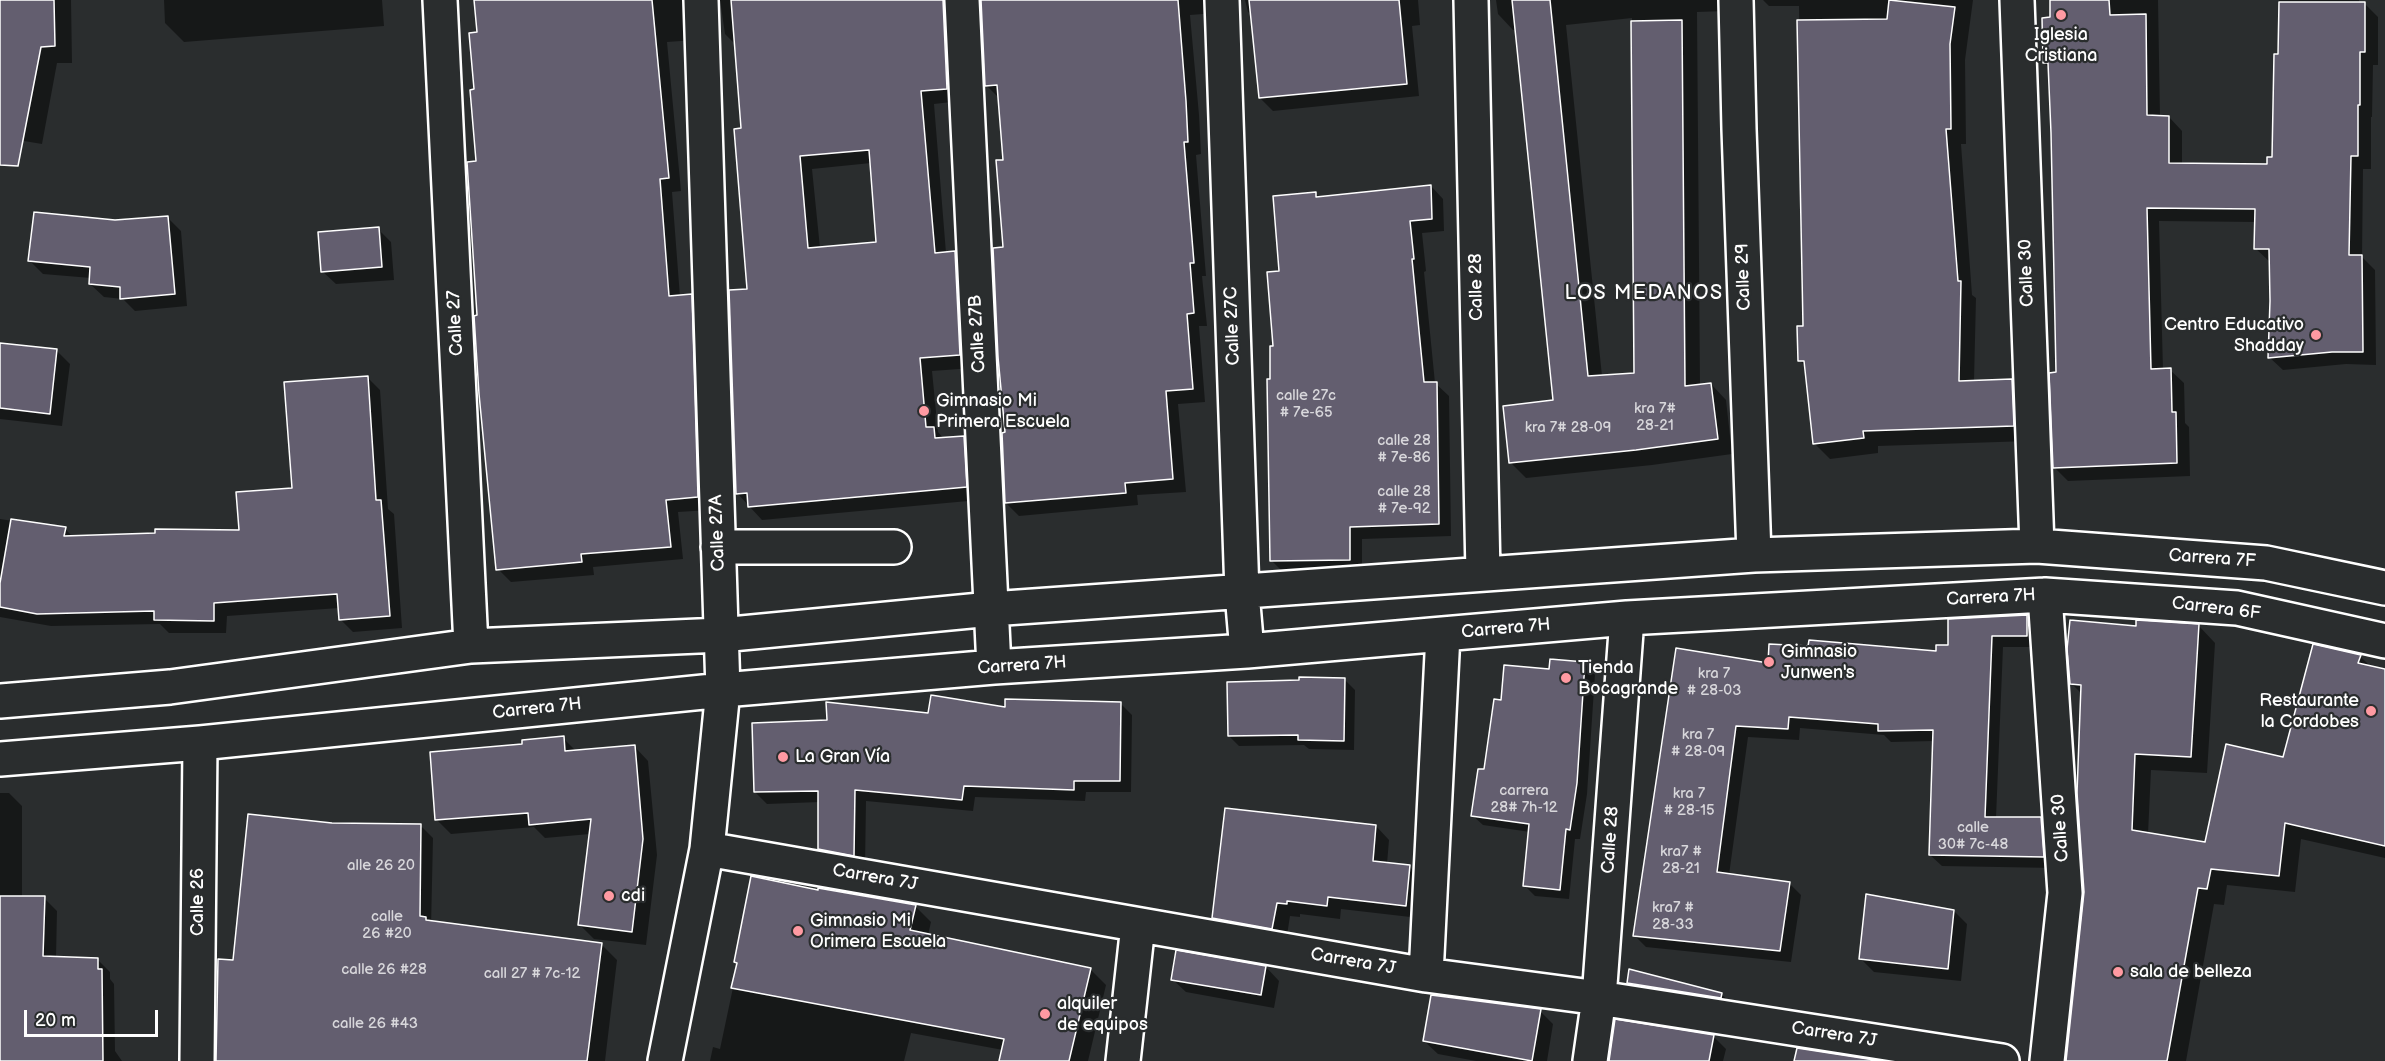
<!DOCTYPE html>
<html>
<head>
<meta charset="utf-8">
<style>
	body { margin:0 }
	#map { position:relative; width:2385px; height:1061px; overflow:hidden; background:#2a2d2e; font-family:"Balsamiq Sans",sans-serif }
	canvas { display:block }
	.scale { position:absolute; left:24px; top:1010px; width:134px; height:27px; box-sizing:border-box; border:3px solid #fff; border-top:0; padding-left:8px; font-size:18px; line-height:21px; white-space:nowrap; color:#fff; -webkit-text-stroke:4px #2a2d2e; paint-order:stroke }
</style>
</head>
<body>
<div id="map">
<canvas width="2385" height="1061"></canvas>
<div class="scale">20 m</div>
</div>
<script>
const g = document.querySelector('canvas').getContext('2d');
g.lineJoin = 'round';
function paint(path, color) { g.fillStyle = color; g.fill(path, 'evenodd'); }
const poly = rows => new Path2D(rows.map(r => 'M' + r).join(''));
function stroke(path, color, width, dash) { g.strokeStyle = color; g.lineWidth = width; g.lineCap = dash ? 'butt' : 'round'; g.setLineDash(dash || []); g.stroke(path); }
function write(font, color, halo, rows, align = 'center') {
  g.font = font + ' "Balsamiq Sans",sans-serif'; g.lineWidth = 4.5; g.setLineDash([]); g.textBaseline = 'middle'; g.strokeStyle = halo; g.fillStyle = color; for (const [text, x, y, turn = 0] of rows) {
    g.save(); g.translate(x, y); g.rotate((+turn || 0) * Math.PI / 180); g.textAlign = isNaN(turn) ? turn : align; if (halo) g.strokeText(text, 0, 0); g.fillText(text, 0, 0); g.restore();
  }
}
paint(poly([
	[0,0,71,0,72,63,57,63,42,144,0,137],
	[164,0,382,0,384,26,184,42,165,23],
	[475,0,701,0,695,40,667,42,681,191,672,192,680,297,691,296,704,309,710,510,678,512,683,559,593,567,594,575,511,582,498,569,479,317,475,91,478,34],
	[720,0,962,0,960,101,934,104,946,253,955,253,968,266,973,368,932,371,938,432,944,439,964,437,977,450,979,500,762,520,737,493,749,290,743,130,736,45,725,34],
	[871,163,878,243,820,248,812,169],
	[982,0,1222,0,1216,13,1190,15,1199,115,1201,154,1196,155,1206,276,1202,276,1207,326,1199,326,1205,402,1178,404,1186,492,1137,495,1138,505,1019,516,1006,503,1004,161,999,98,986,85],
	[1245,0,1418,0,1420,25,1412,26,1419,96,1273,111,1260,98,1252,15,1248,12],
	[1496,0,1741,0,1726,11,1697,12,1700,386,1711,384,1726,400,1732,454,1652,465,1526,478,1510,462,1554,401,1516,30,1513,30,1498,14],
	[1632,18,1635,375,1602,376,1566,25],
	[1763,0,1973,0,1965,60,1966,144,1961,144,1972,295,1976,298,1974,381,2012,380,2027,396,2029,441,1878,446,1878,453,1830,459,1814,443,1806,367,1799,360,1804,327,1799,6,1769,6],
	[2050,0,2158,0,2160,117,2169,117,2182,131,2182,164,2268,165,2274,158,2280,56,2279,0,2359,0,2359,3,2364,3,2378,17,2378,65,2373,65,2372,117,2371,117,2371,169,2363,169,2362,257,2375,270,2376,365,2346,364,2283,370,2269,357,2270,262,2255,248,2256,222,2159,221,2163,370,2170,370,2184,383,2185,423,2189,427,2190,476,2068,481,2054,467,2058,374,2050,69,2044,63,2050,19],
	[1431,186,1443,199,1444,231,1422,233,1426,271,1424,272,1435,383,1449,396,1451,536,1362,539,1362,572,1284,573,1271,560,1272,381,1280,272,1315,193,1320,198],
	[168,218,181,231,187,306,135,311,123,299,104,297,90,284,91,278,43,274,30,261,115,221],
	[378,229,391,242,394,280,336,284,322,271],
	[0,344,57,351,70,364,62,426,0,419],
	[367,377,380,390,388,509,394,514,402,628,353,632,340,619,339,608,227,616,226,633,169,633,160,624,51,626,0,617,0,519,65,529,73,537,241,532,294,489],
	[2026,616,2038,628,2038,647,2003,647,1996,818,2040,819,2052,830,2055,868,1942,866,1930,855,1934,741,1891,742,1884,735,1800,728,1799,740,1748,737,1729,875,1789,883,1801,895,1791,962,1646,947,1635,936,1677,650,1770,664,1937,652],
	[2199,626,2215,643,2207,773,2151,770,2148,834,2206,843,2284,758,2360,656,2371,667,2385,671,2385,858,2301,839,2295,892,2227,885,2224,905,2214,904,2186,1061,2067,1061,2085,895,2082,694,2071,683,2137,627],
	[1585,664,1595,674,1587,794,1580,839,1575,839,1569,899,1535,896,1525,886,1530,832,1483,825,1472,815,1502,701,1551,671],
	[1345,680,1355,690,1354,750,1309,749,1304,745,1239,746,1229,736],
	[1120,703,1132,715,1131,792,1086,792,1085,801,975,797,973,811,866,801,865,867,831,861,820,849,820,802,767,804,755,792,930,715],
	[563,738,577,752,634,746,648,761,657,855,646,945,594,939,580,925,590,834,545,838,534,827,451,834,437,820,524,746],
	[0,793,9,793,22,806,22,898,44,898,57,911,56,958,97,959,110,972,110,979,114,984,115,1051,122,1061,0,1061],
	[332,824,420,825,433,838,428,1061,217,1061,235,961],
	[1376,826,1389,840,1387,864,1409,866,1422,880,1419,918,1341,909,1340,919,1300,914,1300,917,1290,916,1286,942,1227,931,1213,918],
	[820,892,915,906,931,922,928,935,1090,969,1106,985,1088,1061,1000,1061,1003,1050,911,1033,904,1061,710,1061,713,1047,720,1049,738,964,735,962],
	[1954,911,1967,924,1961,981,1874,972,1861,959],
	[602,945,617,960,605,1061,466,1061],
	[1266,967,1279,981,1274,1008,1186,992,1172,979],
	[1628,983,1721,994,1728,1000,1727,1004,1635,989],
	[1540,1011,1553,1024,1547,1061,1476,1061,1438,1054,1424,1041],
	[1713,1036,1726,1049,1723,1061,1610,1061]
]), '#0007');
const building = poly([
	[0,0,54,0,55,46,41,47,18,166,0,165,0,0],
	[474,0,652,0,669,178,660,179,669,296,692,294,698,497,666,500,671,547,581,554,582,562,496,570,479,394,474,316,477,315,467,162,476,161,470,90,474,89,469,33,477,32,474,0],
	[731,0,943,0,947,89,921,91,935,253,955,251,960,355,920,358,926,427,934,427,935,438,964,436,967,487,748,507,747,493,736,494,729,290,747,289,734,129,741,128,731,0],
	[869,150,876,242,808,248,800,156,869,150],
	[981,0,1178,0,1186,101,1188,142,1184,142,1194,263,1190,263,1194,313,1187,314,1193,389,1166,391,1173,479,1125,483,1126,493,1005,503,1002,433,1005,432,998,357,993,248,1003,247,996,160,1003,160,997,85,985,86,981,0],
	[1249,0,1399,0,1407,84,1259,98,1249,0],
	[1512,0,1550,0,1588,376,1634,373,1631,21,1682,20,1685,386,1711,383,1718,439,1636,450,1509,463,1503,406,1553,400,1512,0],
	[1889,0,1955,7,1950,44,1951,129,1946,129,1958,281,1961,281,1959,381,2012,379,2014,426,1863,431,1864,438,1813,444,1804,361,1798,361,1797,326,1803,326,1797,20,1887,19,1889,0],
	[2050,0,2109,0,2110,15,2146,14,2147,115,2169,116,2169,163,2267,164,2267,157,2272,157,2274,54,2278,54,2279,2,2365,2,2365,52,2360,52,2360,105,2358,105,2358,156,2351,156,2349,255,2362,255,2363,352,2332,352,2268,358,2270,301,2269,249,2254,249,2255,209,2147,208,2151,369,2171,368,2172,412,2176,412,2177,463,2053,468,2049,373,2056,372,2051,133,2048,63,2043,63,2042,18,2050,17,2050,0],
	[1431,185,1432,219,1410,221,1414,259,1412,259,1424,382,1437,382,1439,524,1350,527,1350,560,1270,561,1267,379,1270,379,1270,346,1273,346,1267,272,1279,271,1273,196,1316,192,1316,197,1431,185],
	[34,212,115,220,168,216,175,294,120,299,120,287,89,284,90,267,28,261,34,212],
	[379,227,382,267,321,272,318,232,379,227],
	[0,343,57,349,50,414,0,408,0,343],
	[368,376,376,500,381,500,390,616,339,620,337,594,214,603,214,621,154,620,154,611,37,614,0,607,0,583,11,519,66,527,64,536,155,533,155,529,239,530,236,492,292,488,284,382,368,376],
	[2027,615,2027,636,1992,636,1985,817,2041,817,2044,857,1929,855,1933,730,1878,731,1878,724,1789,717,1788,729,1736,726,1717,872,1790,882,1780,951,1633,936,1676,648,1768,663,1769,644,1808,646,1809,640,1936,651,1936,645,1948,645,1948,619,2027,615],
	[2070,620,2136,626,2136,620,2199,624,2191,757,2135,754,2132,830,2205,842,2226,744,2283,757,2313,644,2361,655,2358,663,2385,669,2385,846,2285,823,2279,876,2211,869,2207,889,2198,888,2167,1061,2066,1061,2084,892,2077,793,2081,685,2070,684,2067,649,2070,620],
	[1550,659,1585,662,1577,783,1570,830,1566,829,1560,890,1523,886,1529,824,1471,816,1478,769,1484,769,1494,699,1501,700,1504,665,1549,669,1550,659],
	[1299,677,1345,678,1344,741,1298,740,1298,735,1228,736,1227,682,1299,680,1299,677],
	[931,695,1005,707,1005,699,1121,702,1120,781,1074,781,1074,790,964,786,962,800,855,790,854,856,818,849,818,791,754,792,752,723,827,720,826,702,928,713,931,695],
	[564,736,565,751,635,745,643,839,632,932,578,925,591,819,529,825,528,813,435,820,430,752,522,744,522,740,564,736],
	[1225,808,1376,825,1373,861,1410,865,1406,906,1328,897,1327,906,1287,901,1287,904,1277,903,1272,929,1212,918,1225,808],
	[248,814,332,823,421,824,420,916,426,917,426,920,602,943,587,1061,216,1061,218,959,233,960,248,814],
	[751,876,818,890,818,888,916,905,910,930,1091,968,1069,1061,999,1061,1004,1039,731,988,737,963,734,962,751,876],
	[1866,894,1954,910,1948,969,1859,959,1866,894],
	[0,896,45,896,43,956,98,958,98,969,102,969,103,1061,0,1061,0,896],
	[1176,950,1266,966,1261,995,1171,980,1176,950],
	[1629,969,1722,993,1721,998,1627,983,1629,969],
	[1431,995,1541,1009,1532,1061,1423,1041,1431,995],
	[1615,1019,1714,1035,1709,1061,1609,1061,1615,1019],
	[1797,1048,1881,1061,1794,1061,1797,1048]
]);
paint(building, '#635e6f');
stroke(building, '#fff', 1.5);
const minor = poly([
	[440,0,471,646],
	[962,0,994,667],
	[1222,0,1242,593,1247,651],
	[1471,0,1483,573],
	[1736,0,1739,129,1754,555],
	[2017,0,2037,546],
	[718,547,894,547],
	[2045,595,2065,893,2047,1061],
	[0,701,170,687,471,646,721,635,991,609,1754,555,2037,546,2266,563,2385,588],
	[0,759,200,743,723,690,994,667,1247,651,1627,618,2045,595,2237,608,2385,641],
	[707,849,1426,975,1599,998,2002,1061],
	[1426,975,1443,634],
	[197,1061,200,743],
	[665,1061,707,849,723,690,701,0],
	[1123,1061,1138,925],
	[1590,1061,1599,998,1627,618]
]);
stroke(minor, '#fff', 38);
stroke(minor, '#2a2d2e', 33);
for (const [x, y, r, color] of [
	[2061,15,6,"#ff9aa2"],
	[2316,335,6,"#ff9aa2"],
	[924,411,6,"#ff9aa2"],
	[1769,662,6,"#ff9aa2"],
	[1566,678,6,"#ff9aa2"],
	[2371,711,6,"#ff9aa2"],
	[783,757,6,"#ff9aa2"],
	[609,896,6,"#ff9aa2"],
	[798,931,6,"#ff9aa2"],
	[2118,972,6,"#ff9aa2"],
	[1045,1014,6,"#ff9aa2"]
]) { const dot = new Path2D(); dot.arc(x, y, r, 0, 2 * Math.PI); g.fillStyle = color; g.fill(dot); stroke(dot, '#2a2d2e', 2); }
write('15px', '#d8d7db', null, [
	["calle 27c",1306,396],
	["# 7e-65",1306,413],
	["kra 7#",1655,409],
	["28-21",1655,426],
	["kra 7# 28-09",1568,428],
	["calle 28",1404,441],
	["# 7e-86",1404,458],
	["calle 28",1404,492],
	["# 7e-92",1404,509],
	["kra 7",1714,674],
	["# 28-03",1714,691],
	["kra 7",1698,735],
	["# 28-09",1698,752],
	["carrera",1524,791],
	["28# 7h-12",1524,808],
	["kra 7",1689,794],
	["# 28-15",1689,811],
	["calle",1973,828],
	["30# 7c-48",1973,845],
	["kra7 #",1681,852],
	["28-21",1681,869],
	["alle 26 20",381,866],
	["kra7 #",1673,908],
	["28-33",1673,925],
	["calle",387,917],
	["26 #20",387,934],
	["calle 26 #28",384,970],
	["call 27 # 7c-12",532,974],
	["calle 26 #43",375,1024]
]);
write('18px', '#fff', '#2a2d2e', [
	["Iglesia",2061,35,"center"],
	["Cristiana",2061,56,"center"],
	["Centro Educativo",2304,325,"right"],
	["Shadday",2304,346,"right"],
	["Gimnasio Mi",936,401],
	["Primera Escuela",936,422],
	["Gimnasio",1781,652],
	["Junwen's",1781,673],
	["Tienda",1578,668],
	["Bocagrande",1578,689],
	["Restaurante",2359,701,"right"],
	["la Cordobes",2359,722,"right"],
	["La Gran Vía",795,757],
	["cdi",621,896],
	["Gimnasio Mi",810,921],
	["Orimera Escuela",810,942],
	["sala de belleza",2130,972],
	["alquiler",1057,1004],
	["de equipos",1057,1025]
], 'left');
write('18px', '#fff', '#2a2d2e', [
	["Calle 30",2027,273,-92],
	["Calle 29",1744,277,-92],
	["Calle 28",1477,287,-91],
	["Calle 27",456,323,-93],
	["Calle 27C",1233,326,-92],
	["Calle 27B",978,334,-93],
	["Calle 27A",718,533,-92],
	["Carrera 7F",2212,559,4],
	["Carrera 7H",1991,598,-3],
	["Carrera 6F",2216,609,7],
	["Carrera 7H",1506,629,-5],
	["Carrera 7H",1022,666,-4],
	["Carrera 7H",537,709,-6],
	["Calle 30",2061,828,-94],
	["Calle 28",1611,840,-86],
	["Carrera 7J",875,878,10],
	["Calle 26",198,902,-90],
	["Carrera 7J",1353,962,10],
	["Carrera 7J",1834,1035,9]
]);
g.letterSpacing = '1.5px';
write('20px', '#fff', '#2a2d2e', [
	["LOS MEDANOS",1644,294]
]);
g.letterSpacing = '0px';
</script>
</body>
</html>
